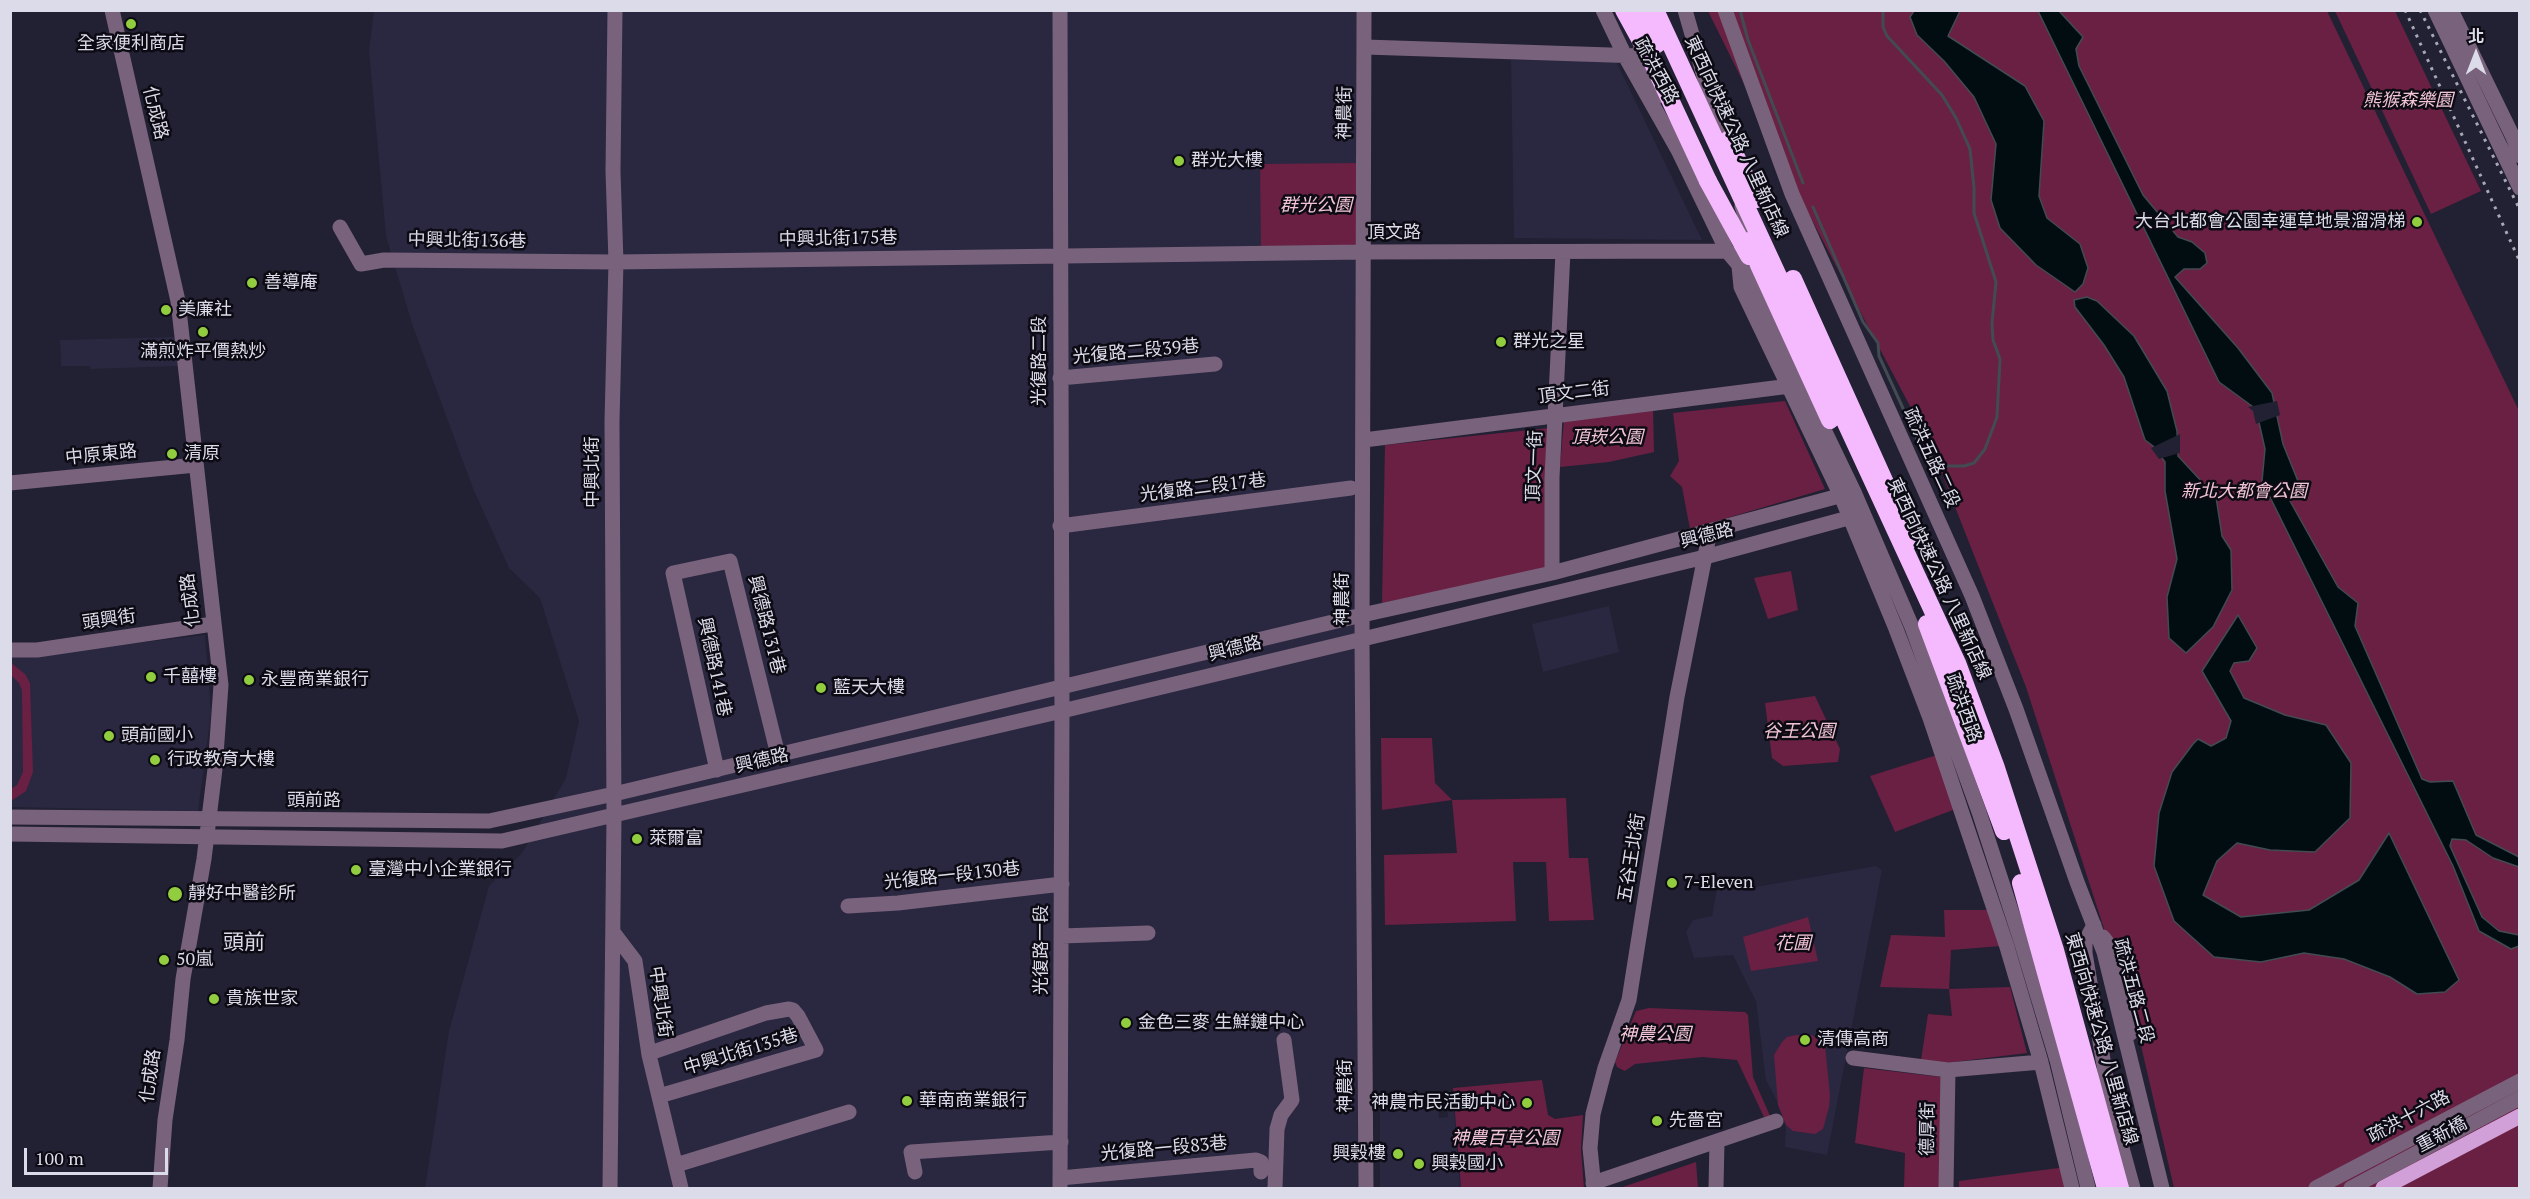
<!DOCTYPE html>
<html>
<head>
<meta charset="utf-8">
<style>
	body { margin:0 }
	#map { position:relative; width:2530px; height:1199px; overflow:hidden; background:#222033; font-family:"PT Serif","Noto Sans TC",serif }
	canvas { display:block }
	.frame { position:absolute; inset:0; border:12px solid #dcdbe9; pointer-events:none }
	.north { position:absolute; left:2446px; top:24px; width:60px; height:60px; -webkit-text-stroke:4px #0c0b13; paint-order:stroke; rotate:0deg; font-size:16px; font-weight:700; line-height:24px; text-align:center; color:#dcdbe9 }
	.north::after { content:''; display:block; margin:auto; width:21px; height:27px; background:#dcdbe9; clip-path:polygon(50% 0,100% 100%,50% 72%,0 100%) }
	.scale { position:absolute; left:24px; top:1148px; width:144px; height:27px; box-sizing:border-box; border:3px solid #dcdbe9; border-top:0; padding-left:8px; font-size:18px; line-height:21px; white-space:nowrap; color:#dcdbe9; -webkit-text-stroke:4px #0c0b13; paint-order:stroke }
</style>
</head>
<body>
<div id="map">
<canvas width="2530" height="1199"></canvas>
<div class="frame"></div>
<div class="north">北</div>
<div class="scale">100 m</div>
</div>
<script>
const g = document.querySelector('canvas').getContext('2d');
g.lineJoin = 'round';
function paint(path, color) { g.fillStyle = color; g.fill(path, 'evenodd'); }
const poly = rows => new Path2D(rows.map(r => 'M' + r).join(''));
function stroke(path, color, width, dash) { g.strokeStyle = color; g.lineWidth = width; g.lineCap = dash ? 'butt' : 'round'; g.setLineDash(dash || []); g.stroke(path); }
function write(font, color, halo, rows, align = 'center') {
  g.font = font + ' "PT Serif","Noto Sans TC",serif'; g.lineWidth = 5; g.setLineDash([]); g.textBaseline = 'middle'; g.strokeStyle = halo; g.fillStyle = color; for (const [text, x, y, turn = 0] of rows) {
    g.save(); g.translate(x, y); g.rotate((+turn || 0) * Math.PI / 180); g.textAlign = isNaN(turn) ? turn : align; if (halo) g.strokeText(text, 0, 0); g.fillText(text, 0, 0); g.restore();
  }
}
paint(poly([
	[374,11,1356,11,1358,1188,425,1188,449,1031,489,886,522,853,566,778,579,721,540,598,509,568,474,491,412,324,386,236,369,50],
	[1511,60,1616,61,1702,240,1514,238],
	[175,337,178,366,90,369,90,366,61,366,60,340],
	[1609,606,1619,652,1543,672,1532,624],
	[205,635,211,713,198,811,11,807,10,656,37,655],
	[1876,866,1882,870,1827,1155,1785,1147,1786,1128,1781,1109,1766,1080,1756,1001,1733,955,1694,958,1686,932,1693,920,1712,916,1717,888,1750,888],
	[1447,1095,1453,1095,1460,1188,1380,1188,1380,1108,1387,1107,1391,1099,1437,1096,1439,1118,1448,1117]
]), '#2a2740');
paint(poly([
	[1708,11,2327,11,2519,411,2519,1188,2174,1188,2139,1037,2026,687,1931,446,1804,205],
	[2335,11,2395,11,2481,191,2431,214],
	[1360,163,1359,248,1261,251,1260,164],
	[1785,401,1825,489,1690,529,1682,487,1670,476,1679,461,1673,413],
	[1653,408,1654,452,1609,462,1560,467,1564,419],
	[1549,428,1546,569,1382,603,1385,445],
	[1791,571,1798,610,1768,619,1754,578],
	[11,663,25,674,30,683,33,772,26,791,11,801,11,789,17,785,23,772,22,690,19,683,11,675],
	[1815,696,1840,749,1838,762,1783,766,1772,758,1765,703],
	[1381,738,1432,738,1435,783,1452,800,1566,798,1569,858,1588,858,1594,920,1549,921,1546,862,1513,862,1516,921,1385,925,1384,855,1457,853,1452,800,1382,810],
	[1940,754,1958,808,1895,832,1870,776],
	[1944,910,1993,910,2001,946,1951,950,1949,989,2010,987,2027,1053,1946,1063,1921,1060,1928,1014,1952,1016,1949,989,1880,987,1891,935,1945,937],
	[1808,917,1818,961,1751,971,1743,937],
	[1649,1008,1745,1012,1748,1015,1753,1077,1770,1116,1764,1117,1737,1060,1702,1057,1635,1064,1625,1071,1617,1067,1615,1062,1636,1011],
	[1796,1035,1812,1035,1825,1045,1830,1096,1829,1107,1823,1129,1815,1134,1793,1131,1786,1125,1778,1105,1774,1055,1782,1042,1787,1037],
	[1864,1068,1941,1077,1939,1188,1904,1188,1905,1153,1855,1143],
	[1542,1080,1548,1115,1555,1119,1583,1115,1581,1149,1584,1188,1461,1188,1453,1088],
	[1696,1162,1698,1188,1620,1188],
	[2066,1167,2071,1188,1959,1188,1959,1181]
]), '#692043');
const water = poly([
	[1914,11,1960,11,1948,36,2025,86,2044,121,2039,196,2047,218,2080,244,2088,268,2083,284,2075,292,2036,265,2000,228,1991,200,1996,144,1974,97,1944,61,1917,35,1910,17,1914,11],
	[2038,11,2059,11,2083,37,2076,49,2079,66,2143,195,2178,237,2192,242,2205,253,2207,263,2200,269,2184,269,2175,277,2238,348,2272,393,2283,444,2300,486,2290,501,2338,587,2358,603,2355,626,2422,779,2430,782,2453,781,2476,835,2519,857,2519,867,2493,858,2466,840,2452,839,2450,846,2482,917,2499,931,2519,935,2519,946,2511,949,2479,931,2453,866,2262,481,2265,449,2256,409,2219,382,2038,11],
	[2087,297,2097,301,2134,336,2167,391,2177,431,2178,456,2216,497,2222,536,2231,550,2232,590,2213,627,2186,653,2169,638,2167,597,2177,559,2165,491,2165,462,2153,446,2145,440,2124,377,2104,345,2075,307,2074,300,2087,297],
	[2238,615,2257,648,2249,661,2234,663,2230,671,2244,698,2285,715,2326,725,2351,763,2350,818,2315,852,2270,850,2237,843,2217,861,2203,895,2241,917,2309,910,2359,880,2389,833,2459,980,2445,992,2417,994,2390,977,2344,959,2304,953,2261,962,2214,957,2174,921,2154,866,2159,813,2172,772,2193,744,2198,739,2211,746,2226,738,2231,721,2202,671,2238,615]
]);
paint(water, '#020d12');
stroke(water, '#434b52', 1.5);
paint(poly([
	[2277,401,2280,415,2256,424,2253,411,2248,407],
	[2180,434,2180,453,2159,459,2151,448]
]), '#222033');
stroke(poly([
	[1740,10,1748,40,1803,183],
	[1813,207,1863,322,1878,343,1879,356,1924,454,1933,458,1937,466,1964,466,1974,463,1985,449,1997,417,2000,359,1993,340,1992,323,1996,282,1974,213,1974,188,1970,149,1956,118,1942,95,1887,36,1883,27,1883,10]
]), '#434b52', 3);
stroke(poly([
	[112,10,178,301,221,685,215,769,204,859,183,979,177,1040,165,1120,160,1188],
	[1060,10,1062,711,1060,1188],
	[1364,10,1362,638,1366,1188],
	[1603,10,1625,56,1678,150,1727,251,1753,282,1854,492,1912,627,1979,812,2022,944,2057,1060,2088,1188],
	[1685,10,1724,146],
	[1725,10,1792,194,1972,596,2016,709,2077,882,2104,952,2162,1188],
	[2435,10,2520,188],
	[2451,10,2513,137,2520,156],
	[1365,47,1641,56],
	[1639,52,1657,97],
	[1742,206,1745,216,1739,266,1741,287,1841,496,1896,629,1930,718,2007,947,2041,1062,2072,1188],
	[340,227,361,264,384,260,616,262,1363,252,1727,251],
	[1060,378,1215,364],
	[1364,440,1790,386],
	[10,483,196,465],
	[1060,526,1351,488],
	[1552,573,1552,478,1563,252],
	[10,650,37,650,213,624],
	[717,770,673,573,730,561,778,755],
	[10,817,489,821,614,794,1362,615,1552,573,1854,492],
	[10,834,502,841,1062,711,1705,557,1863,514],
	[848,906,898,903,1062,884],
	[2094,925,2085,942,2085,953,2110,1101,2106,1119],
	[613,932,635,961,649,1055,681,1188],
	[1062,936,1148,933],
	[2103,937,2116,954,2130,1006,2131,1033],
	[649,1055,653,1052,766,1013,789,1009,793,1010,798,1016,816,1050,659,1096],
	[1853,1058,1948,1070,2041,1062],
	[2100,1103,2116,1126,2133,1188],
	[676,1165,849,1112],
	[915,1172,911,1152,1061,1142],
	[1060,1178,1256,1160,1261,1162,1261,1172],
	[1593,1183,1776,1121],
	[610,1188,614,816,612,421,616,262,613,171,615,10],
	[1275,1188,1277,1129,1281,1115,1292,1100,1284,1040],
	[1594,1188,1590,1148,1593,1114,1605,1068,1629,1000,1677,697,1710,531],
	[1716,1188,1717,1142],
	[1946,1188,1948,1070],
	[2316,1188,2520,1081],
	[2351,1188,2520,1098]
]), '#79627c', 15);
stroke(poly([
	[2383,1188,2520,1116]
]), '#d2a0d8', 15);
stroke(poly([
	[1624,10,1652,61,1708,181],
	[1891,496,1908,541]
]), '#f5b9fd', 18);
stroke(poly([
	[2405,10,2520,262],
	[2420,10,2520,210]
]), '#a9a8b7', 3, [3, 6]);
stroke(poly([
	[1641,10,1657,44],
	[1655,10,1957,663,1996,768,2055,950,2120,1188],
	[1728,140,1756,199],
	[1708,181,1749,256],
	[1748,241,1830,420],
	[1793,279,1891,496],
	[1927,624,2004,831],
	[2021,883,2106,1188]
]), '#f5b9fd', 18);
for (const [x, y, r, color] of [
	[131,24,6,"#91cd3f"],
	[1179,161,6,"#91cd3f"],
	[2417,222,6,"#91cd3f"],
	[252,283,6,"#91cd3f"],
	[166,310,6,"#91cd3f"],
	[203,332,6,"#91cd3f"],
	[1501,342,6,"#91cd3f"],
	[172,454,6,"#91cd3f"],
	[151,677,6,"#91cd3f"],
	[249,680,6,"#91cd3f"],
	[821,688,6,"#91cd3f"],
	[109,736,6,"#91cd3f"],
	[155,760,6,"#91cd3f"],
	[637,839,6,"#91cd3f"],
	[356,870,6,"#91cd3f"],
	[1672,883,6,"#91cd3f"],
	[175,894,8,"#91cd3f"],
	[164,960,6,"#91cd3f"],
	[214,999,6,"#91cd3f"],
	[1126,1023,6,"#91cd3f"],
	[1805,1040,6,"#91cd3f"],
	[907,1101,6,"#91cd3f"],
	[1527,1103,6,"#91cd3f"],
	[1657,1121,6,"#91cd3f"],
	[1398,1154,6,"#91cd3f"],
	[1419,1164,6,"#91cd3f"]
]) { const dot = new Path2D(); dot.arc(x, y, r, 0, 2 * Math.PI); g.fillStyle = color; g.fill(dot); stroke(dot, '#0c0b13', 2); }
write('18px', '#dcdbe9', '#0c0b13', [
	["全家便利商店",131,44,"center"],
	["群光大樓",1191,161],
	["大台北都會公園幸運草地景溜滑梯",2405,222,"right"],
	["善導庵",264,283],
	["美廉社",178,310],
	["群光之星",1513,342],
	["滿煎炸平價熱炒",203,352,"center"],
	["清原",184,454],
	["千囍樓",163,677],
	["永豐商業銀行",261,680],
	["藍天大樓",833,688],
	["頭前國小",121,736],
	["行政教育大樓",167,760],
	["萊爾富",649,839],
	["臺灣中小企業銀行",368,870],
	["7-Eleven",1684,883],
	["靜好中醫診所",188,894],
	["50嵐",176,960],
	["貴族世家",226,999],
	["金色三麥 生鮮鏈中心",1138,1023],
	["清傳高商",1817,1040],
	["華南商業銀行",919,1101],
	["神農市民活動中心",1515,1103,"right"],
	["先嗇宮",1669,1121],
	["興穀樓",1386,1154,"right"],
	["興穀國小",1431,1164]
], 'left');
write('18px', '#dcdbe9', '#0c0b13', [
	["疏洪西路",1656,71,61],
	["化成路",155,113,76],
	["神農街",1345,113,-89],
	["東西向快速公路 八里新店線",1736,137,65],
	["頂文路",1394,233],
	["中興北街175巷",838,239,-1],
	["中興北街136巷",467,241,1],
	["光復路二段39巷",1136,352,-5],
	["光復路二段",1040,361,-90],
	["頂文二街",1574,393,-7],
	["中原東路",101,455,-6],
	["疏洪五路二段",1931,458,65],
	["頂文一街",1535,466,-88],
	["中興北街",593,472,-90],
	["光復路二段17巷",1203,488,-7],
	["興德路",1707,536,-14],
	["東西向快速公路 八里新店線",1939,579,65],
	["神農街",1343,599,-90],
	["化成路",191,600,-97],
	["頭興街",109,620,-8],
	["興德路131巷",766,625,76],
	["興德路",1235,649,-14],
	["興德路141巷",714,667,78],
	["疏洪西路",1963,708,70],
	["興德路",762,761,-13],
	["頭前路",314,801],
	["五谷王北街",1632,858,-81],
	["光復路一段130巷",952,876,-6],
	["光復路一段",1042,950,-90],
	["疏洪五路二段",2133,991,75],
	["中興北街",660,1002,82],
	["東西向快速公路 八里新店線",2101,1039,74],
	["中興北街135巷",741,1052,-17],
	["化成路",151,1076,-82],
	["神農街",1346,1086,-90],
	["疏洪十六路",2409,1117,-28],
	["德厚街",1928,1129,-89],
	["重新橋",2442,1135,-28],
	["光復路一段83巷",1164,1149,-5]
]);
write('italic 18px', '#f2c4d5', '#0c0b13', [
	["熊猴森樂園",2408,101],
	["群光公園",1316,206],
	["頂崁公園",1607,438],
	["新北大都會公園",2244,492],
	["谷王公園",1799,732],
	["花圃",1793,944],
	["神農公園",1655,1035],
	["神農百草公園",1505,1139]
]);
write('21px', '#dcdbe9', '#0c0b13', [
	["頭前",244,943]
]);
</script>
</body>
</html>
